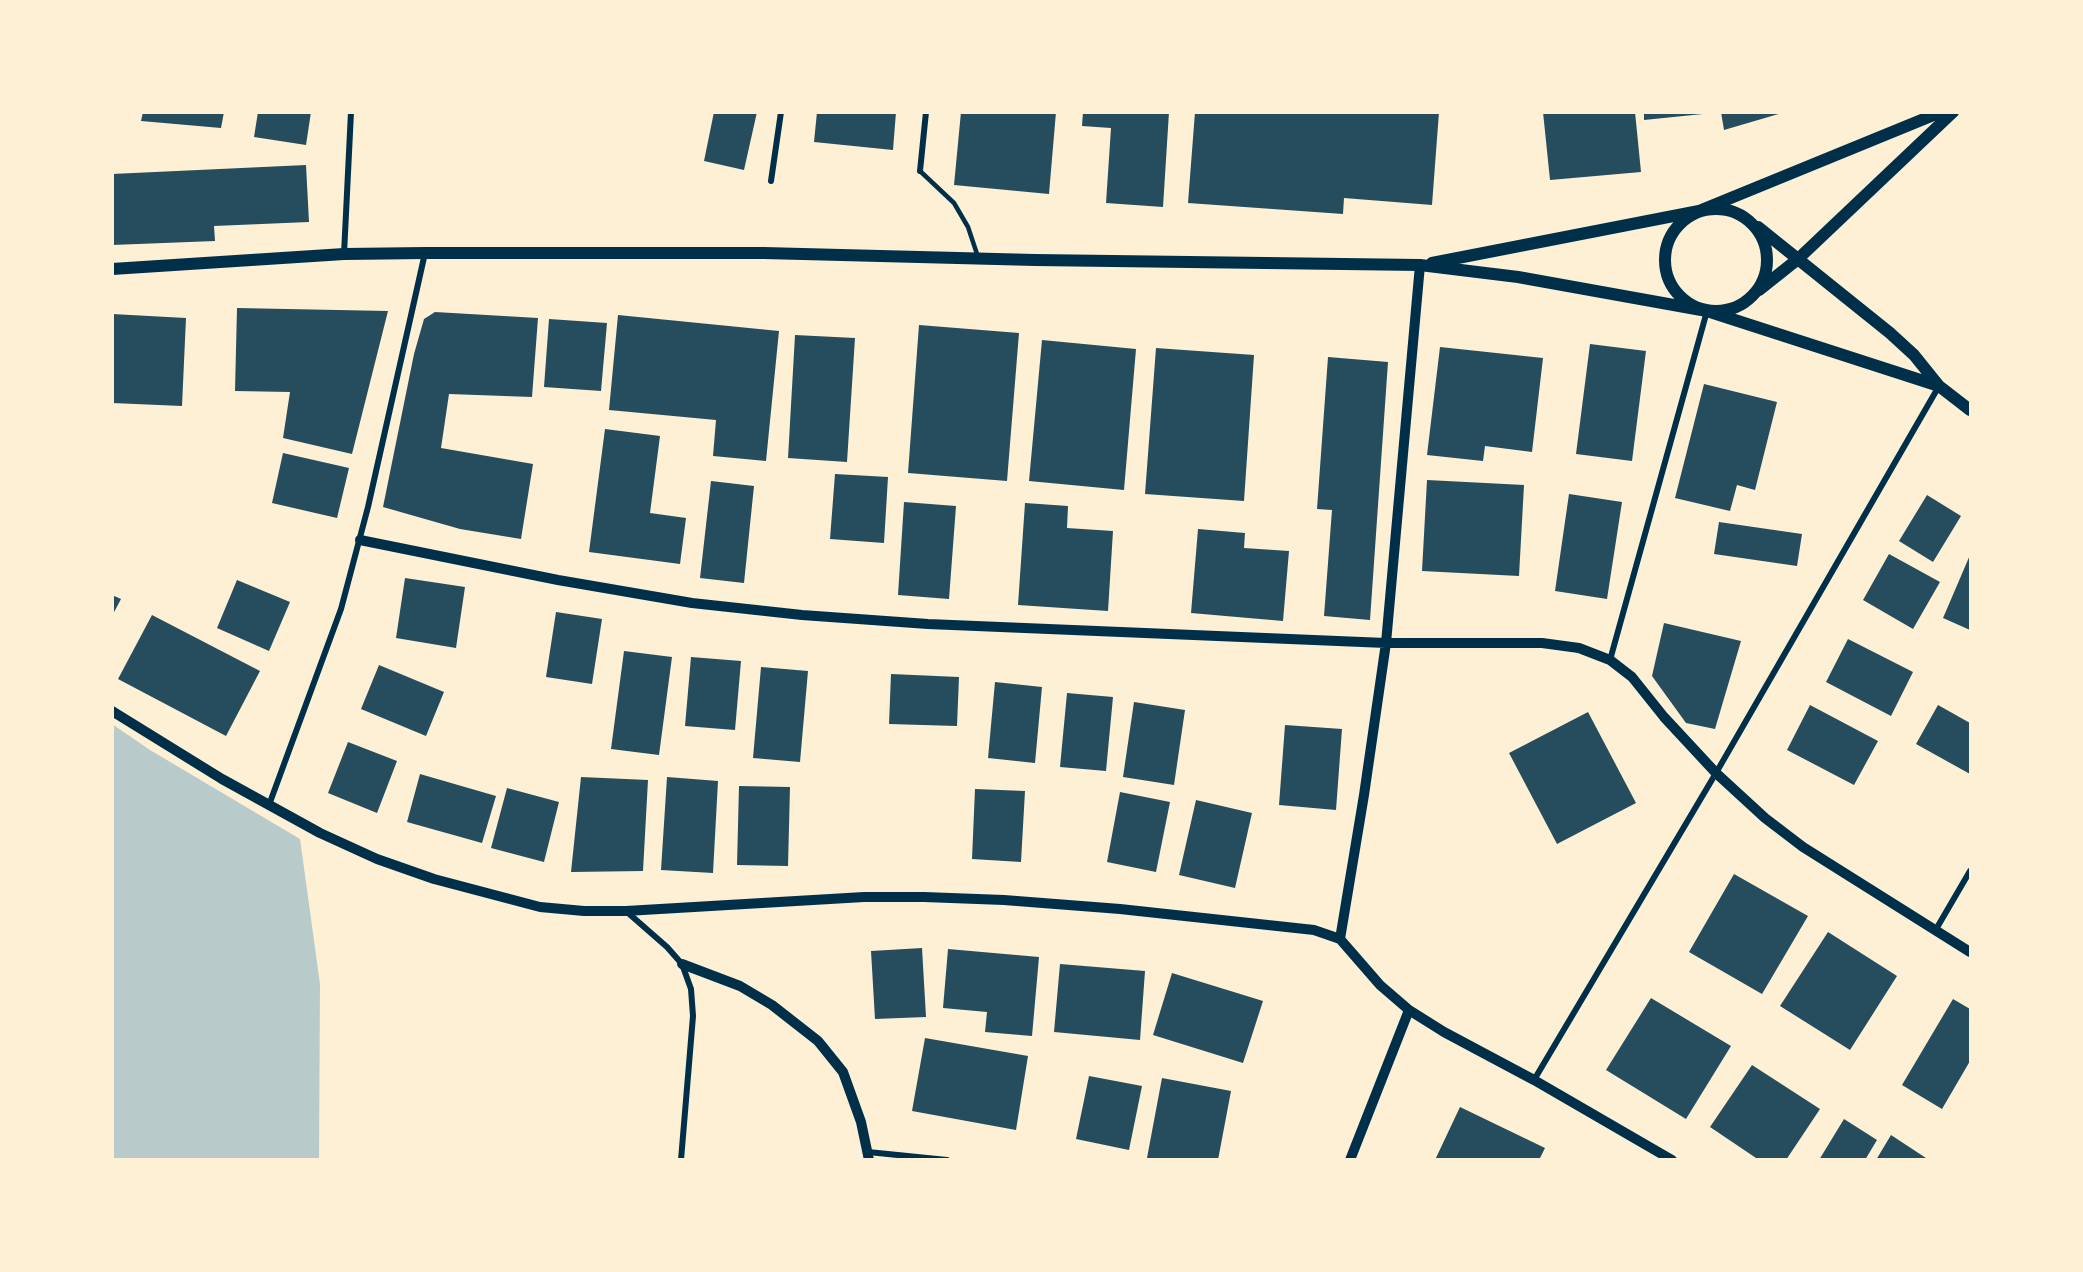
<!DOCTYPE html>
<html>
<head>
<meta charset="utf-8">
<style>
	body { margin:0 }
	#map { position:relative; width:2083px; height:1272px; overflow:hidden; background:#fdf0d5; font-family:Barlow,sans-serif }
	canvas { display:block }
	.frame { position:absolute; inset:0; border:114px solid #fdf0d5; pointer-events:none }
</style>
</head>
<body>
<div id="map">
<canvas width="2083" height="1272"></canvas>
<div class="frame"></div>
</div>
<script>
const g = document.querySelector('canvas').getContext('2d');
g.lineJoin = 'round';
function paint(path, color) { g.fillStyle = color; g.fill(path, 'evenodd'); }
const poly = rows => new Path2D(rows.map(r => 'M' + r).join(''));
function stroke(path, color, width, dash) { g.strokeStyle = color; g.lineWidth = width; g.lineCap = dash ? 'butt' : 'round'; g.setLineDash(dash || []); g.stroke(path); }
paint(poly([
	[112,724,150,750,300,839,320,984,319,1159,113,1159]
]), '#b9caca');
paint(poly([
	[143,112,224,112,221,128,141,121],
	[258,112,311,112,306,145,254,137],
	[714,112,757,112,744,170,704,161],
	[817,112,896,112,893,150,814,142],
	[961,112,1056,112,1049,194,954,185],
	[1083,112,1169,112,1163,207,1106,203,1111,128,1082,126],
	[1195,112,1439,112,1432,205,1344,198,1343,214,1188,203],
	[1543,112,1635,112,1641,172,1550,180],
	[1644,112,1703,112,1703,114,1644,120],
	[1721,112,1782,112,1782,113,1724,130],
	[306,165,309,222,214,226,215,241,112,245,112,174],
	[237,308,388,311,352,454,283,438,290,392,235,391],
	[435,312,538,318,532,397,449,394,441,448,533,464,521,539,460,529,383,507,414,354,424,319],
	[112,314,186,318,182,406,112,403],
	[618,315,779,331,766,461,713,456,716,420,609,410],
	[549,319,607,323,601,391,544,387],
	[919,325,1019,333,1007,481,908,473],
	[795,335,855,338,847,462,788,458],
	[1042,340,1136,349,1124,490,1029,481],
	[1590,344,1646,351,1632,461,1576,454],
	[1440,347,1543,358,1532,452,1485,446,1483,461,1427,455],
	[1156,348,1254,355,1244,501,1145,494],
	[1328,357,1388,362,1370,620,1324,616,1332,510,1317,509],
	[1704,384,1777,402,1755,490,1737,485,1730,511,1675,498],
	[605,429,660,436,650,513,686,518,680,564,589,552],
	[283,453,349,468,337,518,272,503],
	[835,474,888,477,884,543,830,539],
	[1427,480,1524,485,1519,576,1422,571],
	[711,481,754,486,744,583,700,578],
	[1569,494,1622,502,1607,599,1555,591],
	[1927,495,1961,516,1933,562,1899,541],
	[904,502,956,506,949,599,898,595],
	[1025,503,1068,506,1067,528,1113,531,1108,611,1018,605],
	[1719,522,1802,534,1797,566,1714,554],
	[1198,529,1245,533,1244,548,1289,551,1283,621,1191,613],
	[1889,554,1940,582,1913,629,1863,600],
	[1970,555,1970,630,1943,618],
	[405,578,465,587,456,648,396,638],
	[237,580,290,602,269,651,217,628],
	[112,595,121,599,112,616],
	[556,612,602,619,592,684,546,677],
	[152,615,260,671,226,736,118,679],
	[1664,623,1741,641,1715,729,1686,723,1652,676],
	[1848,639,1913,672,1891,716,1826,682],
	[624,651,672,657,659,755,611,749],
	[691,657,741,661,735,730,685,726],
	[379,665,444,692,426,736,361,709],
	[761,667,808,671,800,762,753,758],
	[891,674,959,677,957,726,889,724],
	[995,682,1042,687,1035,763,988,758],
	[1067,693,1113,697,1106,771,1060,767],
	[1134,702,1185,710,1174,785,1123,777],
	[1810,705,1878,741,1854,785,1787,750],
	[1938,705,1970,723,1970,774,1916,744],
	[1588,712,1636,803,1557,844,1509,753],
	[1285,725,1342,729,1336,810,1279,805],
	[348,742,397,761,377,813,328,793],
	[420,774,496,796,482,843,407,822],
	[581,777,648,780,643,871,571,872],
	[667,777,718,781,713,873,661,870],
	[739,786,790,787,788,866,737,865],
	[507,788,559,802,544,862,491,848],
	[975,789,1025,791,1021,862,972,859],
	[1120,792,1170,802,1156,872,1107,862],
	[1196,800,1252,813,1235,888,1179,875],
	[1734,874,1808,916,1762,994,1689,952],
	[1828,932,1897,976,1850,1050,1780,1006],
	[922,948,926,1017,875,1019,871,951],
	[948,949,1039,957,1032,1036,985,1032,987,1012,943,1008],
	[1060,964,1145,971,1140,1040,1054,1032],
	[1172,973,1263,1001,1243,1063,1153,1035],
	[1651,998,1731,1046,1686,1119,1606,1070],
	[1953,999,1970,1009,1970,1061,1942,1109,1902,1085],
	[925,1038,1028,1056,1016,1130,912,1111],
	[1752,1065,1820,1109,1786,1160,1759,1160,1710,1127],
	[1089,1076,1142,1086,1129,1150,1076,1139],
	[1162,1078,1231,1091,1218,1160,1147,1158],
	[1460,1107,1545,1148,1539,1160,1435,1160],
	[1844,1119,1877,1140,1865,1160,1819,1160],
	[1891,1135,1929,1160,1876,1160]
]), '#264d5e');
stroke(poly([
	[920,171,954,203,968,227,978,257]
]), '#003049', 4.5);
stroke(poly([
	[920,171,926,112],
	[771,181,781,112],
	[344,254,351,112],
	[1610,660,1707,311],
	[269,805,341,609,368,507,425,253],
	[627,912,667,947,682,964,691,989,693,1016,681,1160],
	[1935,931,1970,871],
	[1534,1080,1716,773,1939,386],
	[868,1152,947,1160]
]), '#003049', 6);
stroke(poly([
	[360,540,558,580,692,603,802,615,928,624,1386,643,1542,643,1579,648,1610,660,1632,677,1664,717,1716,773,1765,818,1803,847,1970,952],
	[112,711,222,779,320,833,377,859,434,879,540,907,584,911,626,911,864,897,924,897,1004,900,1120,909,1314,930,1340,939,1380,985,1409,1010,1444,1032,1534,1080,1672,1160],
	[1340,939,1364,795,1386,643,1420,265],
	[682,964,740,986,772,1005,818,1041,843,1072,861,1122,869,1160],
	[1350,1160,1409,1010]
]), '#003049', 10);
stroke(poly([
	'1665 260a51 51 0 1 1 102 0a51 51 0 1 1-102 0Z',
	[1758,227,1890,333,1914,355,1939,386,1970,410],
	[1432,263,1699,211,1941,112],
	[112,269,344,254,425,253,764,253,1035,260,1420,265,1518,277,1707,311,1939,386],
	[1759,290,1798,259,1953,112]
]), '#003049', 12);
</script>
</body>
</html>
